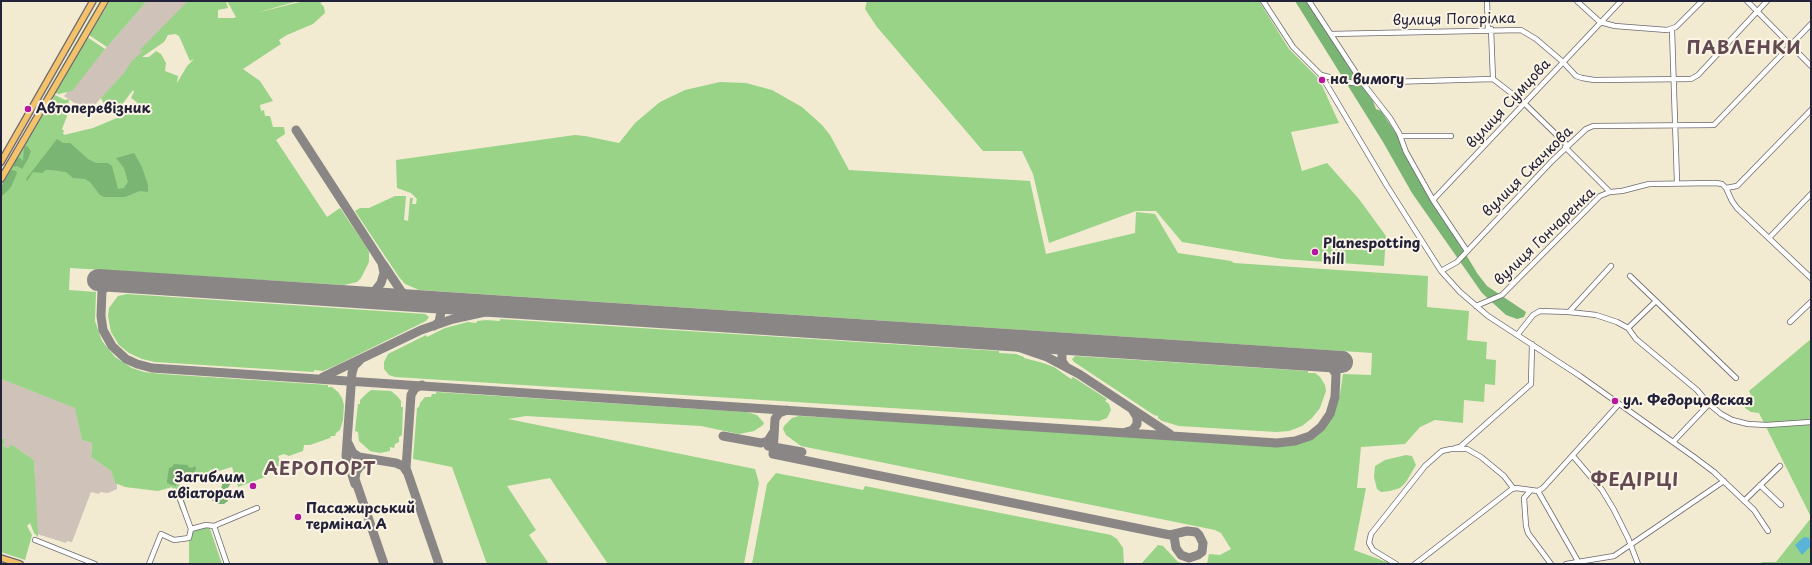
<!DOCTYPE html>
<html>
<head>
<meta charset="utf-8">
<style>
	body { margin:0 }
	#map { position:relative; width:1812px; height:565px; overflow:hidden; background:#f2ebd1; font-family:"Playpen Sans",sans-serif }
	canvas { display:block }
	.frame { position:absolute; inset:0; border:2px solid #22223b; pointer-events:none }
</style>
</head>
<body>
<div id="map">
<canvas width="1812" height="565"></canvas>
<div class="frame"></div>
</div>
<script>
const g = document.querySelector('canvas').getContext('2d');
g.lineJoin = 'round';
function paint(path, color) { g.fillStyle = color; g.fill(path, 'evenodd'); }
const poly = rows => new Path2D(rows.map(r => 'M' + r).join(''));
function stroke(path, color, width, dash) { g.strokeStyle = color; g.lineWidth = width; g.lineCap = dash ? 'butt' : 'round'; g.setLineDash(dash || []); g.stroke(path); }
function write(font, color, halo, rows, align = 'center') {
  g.font = font + ' "Playpen Sans",sans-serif'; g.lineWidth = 4; g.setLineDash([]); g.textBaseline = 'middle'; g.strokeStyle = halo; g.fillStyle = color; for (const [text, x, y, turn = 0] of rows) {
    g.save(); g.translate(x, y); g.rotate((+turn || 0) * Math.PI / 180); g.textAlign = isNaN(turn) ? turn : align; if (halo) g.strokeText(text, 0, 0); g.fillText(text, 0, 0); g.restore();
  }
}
paint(poly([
	[147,1,193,1,88,112,64,96],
	[1,379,76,408,82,440,92,443,91,457,111,471,115,483,117,483,117,489,108,493,100,492,99,494,91,492,72,542,67,541,66,543,37,534,34,460,14,446,9,448,3,446,5,439,1,438]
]), '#cec2b9');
paint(poly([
	[100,1,102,1,37,113,35,113],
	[110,1,147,1,107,47,89,35],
	[226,1,228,8,218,10,218,18,234,18,236,17,227,1,298,1,256,13,304,1,326,1,320,3,324,7,325,13,313,24,287,35,279,40,281,44,243,69,260,81,273,101,260,105,261,111,264,110,265,116,270,116,273,127,284,127,285,134,276,140,327,217,340,208,365,245,369,252,369,262,361,278,357,282,344,285,70,268,69,290,96,292,95,321,102,341,115,357,132,368,144,372,162,374,328,385,328,387,332,387,338,392,342,398,344,405,343,420,340,430,336,433,335,436,331,436,330,438,310,445,304,445,303,451,289,456,284,454,278,456,281,465,264,471,265,477,238,487,232,467,179,483,187,509,181,511,172,487,158,491,125,487,115,483,111,471,91,457,92,443,82,440,75,408,1,379,1,184,55,95,65,100,69,99,67,116,62,129,64,131,63,133,64,135,93,128,117,118,120,111,127,108,131,104,138,103,131,98,134,92,133,90,117,111,111,110,104,104,101,98,124,73,132,61,144,50,139,51,187,2],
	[175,34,179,36,190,61,194,59,187,66,177,83,178,76,165,71,166,63,161,54,156,51,149,57,142,57,164,42,168,35],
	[867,1,1259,1,1289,49,1319,79,1339,123,1291,132,1302,171,1327,163,1359,199,1386,236,1384,266,1283,259,1182,242,1156,211,1136,211,1049,243,1033,174,1022,151,983,151,877,27,865,9],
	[87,37,105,49,72,91,59,94,55,93],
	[720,82,746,83,772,90,802,107,822,125,830,135,849,170,1030,181,1046,254,1135,233,1136,212,1155,214,1178,253,1231,261,1234,263,1428,276,1427,307,1469,311,1467,340,1487,342,1486,359,1496,360,1495,385,1485,384,1484,402,1464,400,1463,423,1435,420,1420,427,1405,444,1361,447,1357,488,1366,488,1354,550,1392,564,1207,564,1209,554,1220,555,1231,549,1221,533,1215,530,801,446,786,435,783,429,784,426,792,418,799,416,1287,444,1312,437,1323,427,1335,410,1340,394,1343,374,1371,375,1372,353,419,290,405,284,399,277,355,211,360,208,369,208,395,196,406,196,404,220,408,221,410,198,413,198,412,204,416,204,417,199,411,193,397,188,396,160,575,135,585,136,619,143,635,123,660,102,685,90],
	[127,294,425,314,429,317,426,321,337,365,323,371,314,370,314,372,155,362,142,359,129,353,119,345,111,332,108,316,109,308,118,296],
	[500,319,999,351,999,353,1016,354,1024,357,1024,358,1043,363,1054,367,1071,379,1073,377,1107,399,1105,401,1109,404,1111,410,1107,418,1099,421,395,377,389,375,384,369,384,362,388,354,426,335,427,337,445,328,468,322,476,323,477,321,486,320,500,321],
	[1811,339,1811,517,1759,413,1751,412,1745,408,1745,400,1752,397,1749,391],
	[1075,356,1308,371,1308,373,1315,373,1320,377,1325,385,1326,391,1320,408,1312,418,1302,426,1289,431,1276,432,1179,426,1162,421,1158,418,1158,416,1154,415,1074,362,1072,359],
	[371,390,391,391,397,396,401,401,401,407,403,407,402,435,399,437,399,442,395,444,394,448,390,447,390,451,380,453,370,451,359,441,358,432,355,431,358,404,360,404,360,400,366,394],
	[436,392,746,412,757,415,764,423,763,425,754,431,739,434,701,426,526,416,508,419,755,469,759,483,744,564,608,564,550,478,507,486,536,530,529,535,549,564,487,564,452,467,413,459,417,408,419,407,420,403,425,397,431,397,432,394,436,394],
	[1,438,5,439,3,446,9,448,10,445,14,446,34,460,38,535,38,537,34,533,30,523,27,526,32,535,25,560,1,552],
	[1406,455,1412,456,1416,465,1406,482,1400,488,1390,491,1381,492,1377,489,1374,477,1375,466,1385,460],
	[776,473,863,490,865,486,1111,535,1117,539,1123,548,1124,564,752,564,767,484],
	[1811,518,1811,564,1757,564,1763,562,1776,562],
	[209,526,222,564,189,564,189,539,192,530],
	[1158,545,1163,546,1178,562,1187,564,1141,564]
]), '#98d387');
paint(poly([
	[1295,1,1308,1,1344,57,1346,63,1373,101,1376,109,1381,111,1396,133,1406,154,1477,273,1487,286,1526,312,1524,317,1517,319,1506,315,1482,293,1412,193,1383,142],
	[57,139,63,143,70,143,88,159,96,163,108,163,112,166,118,189,124,188,128,182,124,168,116,158,134,153,142,167,148,185,148,192,140,191,125,197,104,197,100,195,90,182,85,179,73,178,66,172,51,170,46,170,42,173,33,172,27,181,26,179],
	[27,146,31,151,28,159,22,169,17,166,14,167,14,163,18,158,20,158,23,161,24,147],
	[11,170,16,171,17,173,11,187,1,197,1,187],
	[174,464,188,465,188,467,192,468,195,466,196,469,194,472,185,472,184,476,185,479,177,482,176,486,172,485,167,483,167,481,169,468,172,467],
	[223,479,231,483,225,492,228,501,224,504,217,504,206,496,209,492,214,490,221,490]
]), '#7ab574');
paint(poly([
	[1804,537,1809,538,1811,546,1802,555,1795,545]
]), '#5ab4d7');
stroke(poly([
	[296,130,382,263,384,273,381,283,374,292,364,298],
	[383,264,401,291,407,297,416,301],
	[121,282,107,285,102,291,101,316,103,330,112,346,126,359,137,364,152,368,1277,443,1295,441,1310,436,1321,427,1330,414,1335,397,1336,374,1329,364,1317,360],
	[432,302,437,305,441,312,439,322,434,326],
	[975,338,1015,346,1047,357,1079,374,1170,434],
	[1066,367,1062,361,1062,353,1065,348,1074,344],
	[323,377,421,330,453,319,485,312,541,309],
	[422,385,415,388,411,395,406,468,439,564],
	[787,410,779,413,775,419,773,454,1170,535,1174,536,1176,548,1181,555,1189,558,1198,555,1202,552,1203,543,1199,535,1196,532,1187,531,1170,535],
	[1126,432,1133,430,1137,424,1137,417,1132,409],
	[723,436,761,443,768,441,773,433],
	[348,443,353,453,359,457,396,463,403,466,407,472],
	[768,446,802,452],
	[376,460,371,460,360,466,356,472,355,479,384,564],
	[355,484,346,456,352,373,354,366,360,360]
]), '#8a8686', 9);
stroke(poly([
	[98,280,1342,362]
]), '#8a8686', 22);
const minor = poly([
	[1263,1,1293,47,1321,75,1387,186,1441,271,1460,292,1488,316,1580,376,1694,457,1714,472,1754,510,1768,531],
	[1309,1,1362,82,1390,118,1399,133,1406,152,1433,200,1467,251],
	[1487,1,1488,29],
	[1577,1,1600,22,1615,26,1667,30,1676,27,1702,1],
	[1747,1,1811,66],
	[1491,29,1493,79],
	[1672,30,1677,182],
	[1331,34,1521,30,1536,39,1563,62,1576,76,1582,78,1594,80,1691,79,1698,75,1767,1],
	[1321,75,1353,83,1493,79,1524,103,1567,145],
	[1400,136,1451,136],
	[1565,147,1610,192],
	[1726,188,1732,201,1737,208,1811,278],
	[1433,200,1621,1],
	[1769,238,1811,194],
	[1441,271,1457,262,1552,161,1586,129,1593,126,1714,125,1811,24],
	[1630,276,1656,301],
	[1476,306,1502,295,1600,196,1610,192,1622,191,1649,184,1716,183,1722,184,1726,188,1737,186,1811,110],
	[1569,312,1611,266],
	[1790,322,1811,302],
	[1628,328,1656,301,1736,378],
	[1518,334,1533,315,1540,311,1569,312,1596,315,1617,322,1628,328,1636,339,1697,390,1709,404,1721,414,1732,420,1748,424,1767,425,1811,422],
	[1673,442,1709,404],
	[1455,448,1460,447,1531,384,1532,344],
	[1573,456,1602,490,1614,510,1628,538,1638,564],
	[1760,485,1781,505],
	[1530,491,1524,498,1526,526,1528,533,1551,564],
	[1538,491,1579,563],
	[180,499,191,529],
	[1744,501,1780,466],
	[214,526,227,564],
	[35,540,95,564],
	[149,564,161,534,174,540,189,538,191,529,206,525,214,526,257,508],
	[1396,564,1373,550,1369,543,1371,534,1425,466,1442,451,1451,449,1467,449,1481,457,1504,476,1513,488],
	[1415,564,1512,489,1516,488,1538,491,1543,488,1619,404],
	[1566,564,1614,556,1724,481]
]);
const major = poly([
	[1,162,93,1],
	[1,179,105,1],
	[1,558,20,564]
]);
stroke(minor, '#6b6870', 6);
stroke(major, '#6b6870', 8);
stroke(minor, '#fff', 4.5);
stroke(major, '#f3c26a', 5.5);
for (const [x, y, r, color] of [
	[1322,80,4,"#b5179e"],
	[28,109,4,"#b5179e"],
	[1315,252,4,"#b5179e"],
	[1615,401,4,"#b5179e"],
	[253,486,4,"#b5179e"],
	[298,517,4,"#b5179e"]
]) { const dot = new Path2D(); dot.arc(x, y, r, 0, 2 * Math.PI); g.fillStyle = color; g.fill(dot); stroke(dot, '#fcf5e5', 1.5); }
write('14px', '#22223b', '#fcf5e5', [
	["вулиця Погорілка",1454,20,-1],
	["вулиця Сумцова",1509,104,-47],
	["вулиця Скачкова",1528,172,-45],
	["вулиця Гончаренка",1545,237,-44]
]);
write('bold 14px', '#22223b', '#fcf5e5', [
	["на вимогу",1330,80],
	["Автоперевізник",36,109],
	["Planespotting",1323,244],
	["hill",1323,260],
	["ул. Федорцовская",1623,401],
	["Загиблим",245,478,"right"],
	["авіаторам",245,494,"right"],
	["Пасажирський",306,509],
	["термінал A",306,525]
], 'left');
g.letterSpacing = '1px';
write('bold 18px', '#624952', '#fcf5e5', [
	["ПАВЛЕНКИ",1744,49],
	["АЕРОПОРТ",320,470],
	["ФЕДІРЦІ",1635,481]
]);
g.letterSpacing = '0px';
</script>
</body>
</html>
